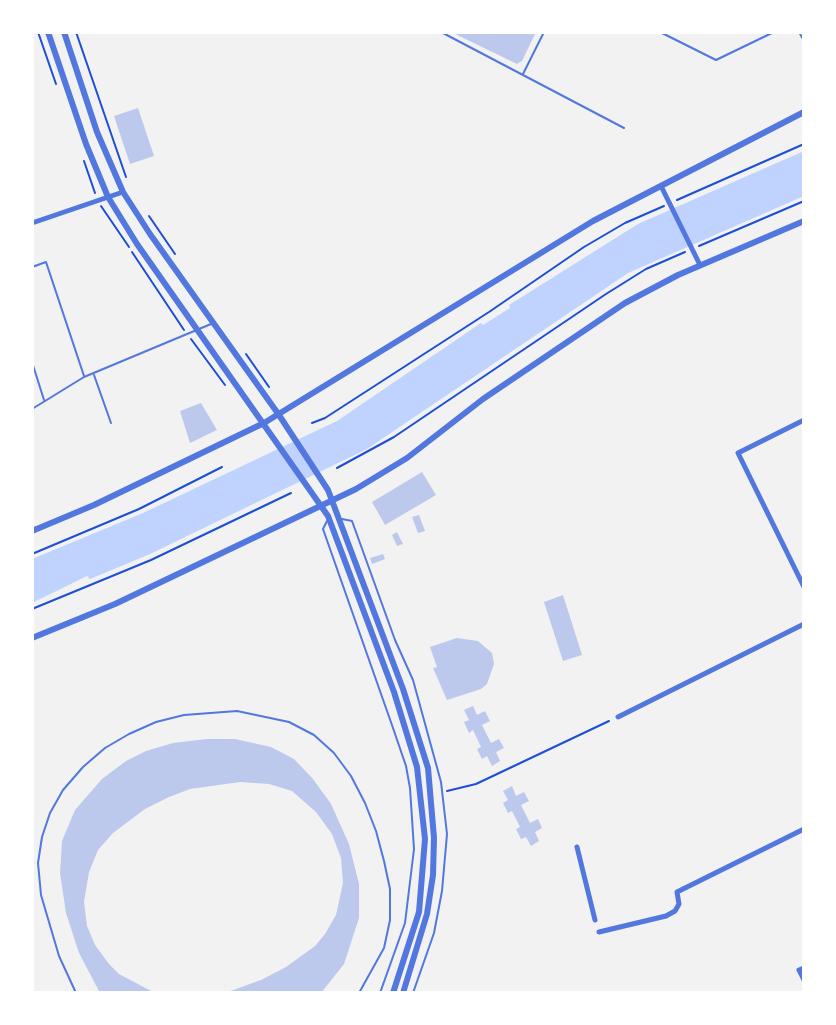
<!DOCTYPE html>
<html>
<head>
<meta charset="utf-8">
<style>
	body { margin:0 }
	#map { position:relative; width:836px; height:1025px; overflow:hidden; background:#f2f2f2; font-family:"Varela Round",sans-serif }
	canvas { display:block }
	.frame { position:absolute; inset:0; border:34px solid #fff; pointer-events:none }
</style>
</head>
<body>
<div id="map">
<canvas width="836" height="1025"></canvas>
<div class="frame"></div>
</div>
<script>
const g = document.querySelector('canvas').getContext('2d');
g.lineJoin = 'round';
function paint(path, color) { g.fillStyle = color; g.fill(path, 'evenodd'); }
const poly = rows => new Path2D(rows.map(r => 'M' + r).join(''));
function stroke(path, color, width, dash) { g.strokeStyle = color; g.lineWidth = width; g.lineCap = dash ? 'butt' : 'round'; g.setLineDash(dash || []); g.stroke(path); }
paint(poly([
	[804,151,804,196,628,273,367,449,148,555,90,579,87,576,32,603,32,559,143,513,337,421,481,323,483,325,510,308,509,305,638,224]
]), '#bfd3fe');
paint(poly([
	[451,32,536,32,522,61,517,64],
	[138,108,154,156,130,164,114,116],
	[201,403,217,430,190,443,180,411],
	[422,472,436,495,385,525,372,502],
	[419,515,425,531,418,533,412,517],
	[397,532,403,544,397,546,392,535],
	[383,554,385,559,372,564,370,558],
	[563,595,582,655,563,661,544,602],
	[457,638,478,641,492,653,494,664,487,684,481,689,447,700,433,668,437,667,430,647],
	[473,706,477,715,485,711,490,721,482,725,491,743,499,739,504,748,496,752,500,761,492,766,487,756,482,759,477,749,481,747,473,730,469,733,464,722,469,720,464,710],
	[207,739,235,739,271,747,294,759,313,779,331,804,349,844,359,884,359,918,344,964,321,993,225,993,261,980,286,967,315,946,325,934,336,915,343,883,341,858,332,834,316,812,292,791,269,784,240,782,190,789,169,797,145,809,113,833,98,850,89,872,84,902,87,926,95,945,109,964,119,974,155,993,100,993,79,953,66,913,60,873,62,841,75,810,102,779,126,761,146,751,173,743],
	[512,786,516,796,524,792,529,801,521,805,530,823,538,819,542,828,535,832,539,841,531,846,526,837,521,839,516,829,520,827,512,811,508,813,503,803,508,800,503,791]
]), '#bdc9ec');
stroke(poly([
	[38,32,56,84],
	[76,32,126,177],
	[84,161,95,193],
	[677,200,804,144],
	[101,206,129,247],
	[149,216,175,254],
	[699,246,804,201],
	[132,252,184,330],
	[191,339,225,385],
	[246,354,269,387],
	[312,423,325,418,489,312,584,247,625,223,664,206],
	[337,468,394,437,606,294,646,269,685,252],
	[32,554,139,509,222,467],
	[32,609,151,560,291,493],
	[447,791,476,784,609,721]
]), '#1d4ed8', 2);
stroke(poly([
	[441,32,624,128],
	[660,32,716,60,774,32],
	[799,32,804,41],
	[523,74,544,32],
	[32,267,46,262,84,376],
	[32,362,44,400],
	[94,375,111,423],
	[32,409,84,377,211,324],
	[342,519,352,521,395,640,413,680,441,782,447,834,442,891,434,933,413,993],
	[327,521,323,529,393,728,406,766,410,788,414,849,405,923,380,993],
	[76,993,59,956,41,895,38,863,42,837,50,813,63,790,83,767,105,748,129,734,156,722,184,715,237,711,289,722,314,735,334,753,351,776,365,803,376,831,384,861,390,889,390,920,384,948,359,993]
]), '#5277de', 2);
stroke(poly([
	[661,186,700,265],
	[32,223,123,192],
	[804,420,738,453,804,587],
	[618,717,804,624],
	[577,847,595,920],
	[599,932,666,916,675,911,679,904,677,892,804,829],
	[804,968,799,970,804,980]
]), '#5277de', 5);
stroke(poly([
	[48,32,86,144,108,197,137,244,328,516,394,692,417,767,425,839,419,912,393,993],
	[64,32,97,132,123,192,150,234,279,415,328,490,403,689,428,768,434,838,433,875,427,914,403,993],
	[32,531,94,505,264,423,593,221,804,112],
	[32,638,115,604,356,489,407,458,483,399,625,303,678,275,804,221]
]), '#5277de', 6);
</script>
</body>
</html>
